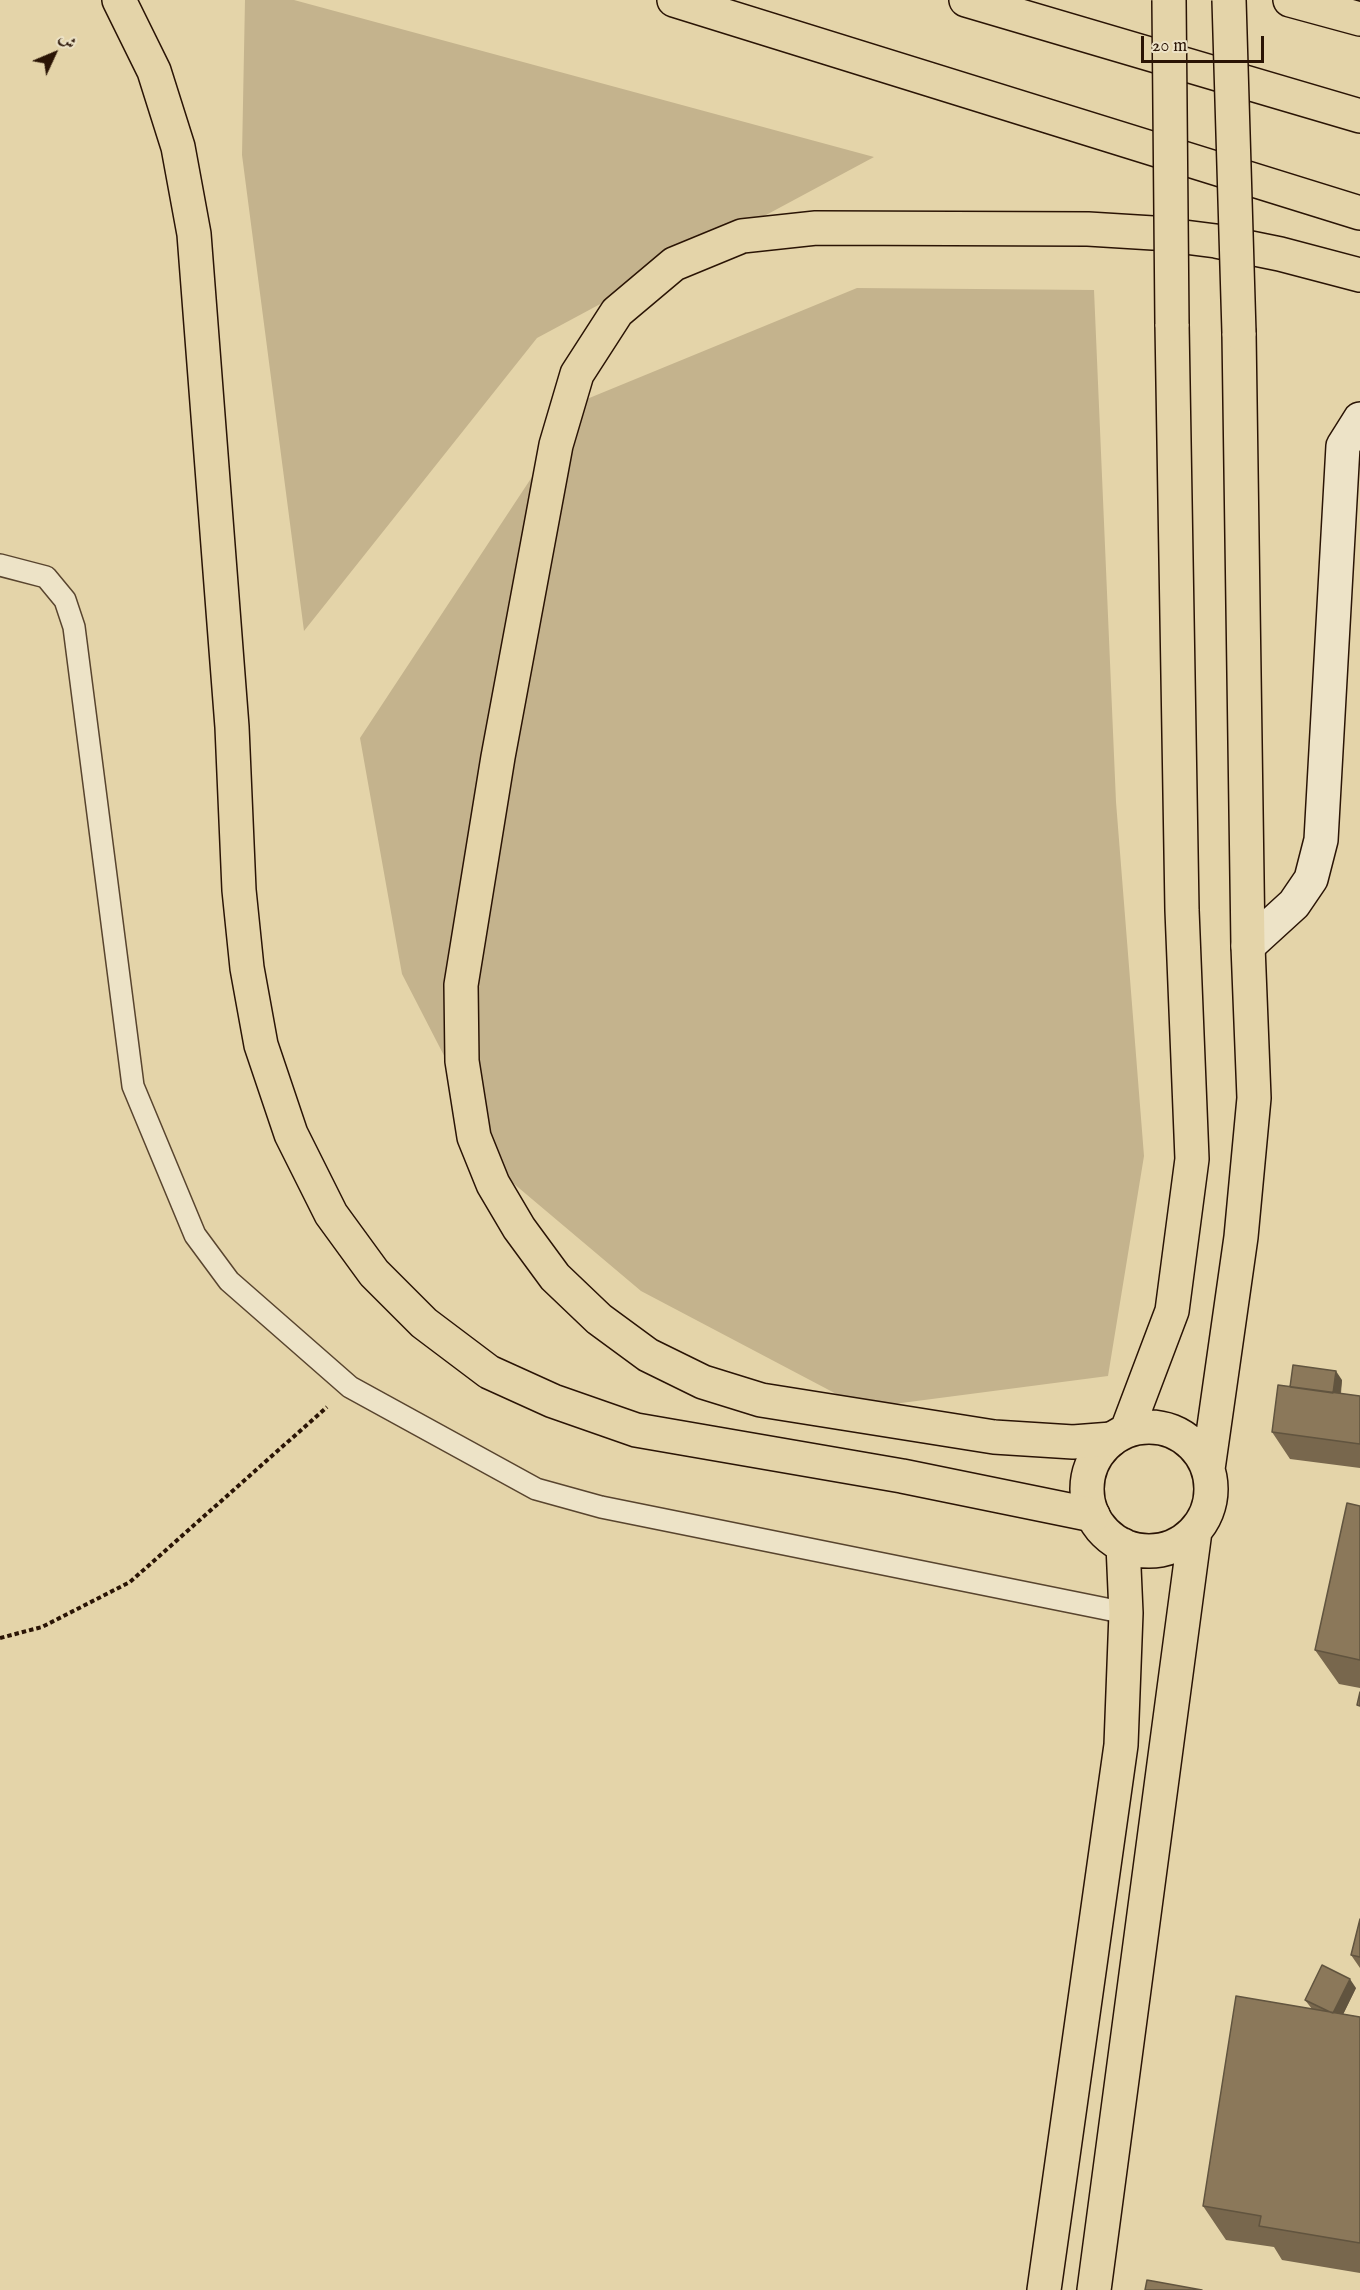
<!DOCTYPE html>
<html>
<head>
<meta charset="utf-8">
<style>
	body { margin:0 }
	#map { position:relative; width:1360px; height:2290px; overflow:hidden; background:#e4d4a9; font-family:"IM FELL English",Amiri,serif }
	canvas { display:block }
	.north { position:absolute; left:24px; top:24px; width:60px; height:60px; -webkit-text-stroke:4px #ede3c7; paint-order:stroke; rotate:46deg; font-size:16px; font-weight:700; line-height:24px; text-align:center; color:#2a1405 }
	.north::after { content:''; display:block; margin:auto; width:21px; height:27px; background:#2a1405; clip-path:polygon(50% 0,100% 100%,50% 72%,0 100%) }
	.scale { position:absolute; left:1141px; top:36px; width:123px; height:27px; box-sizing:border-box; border:3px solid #2a1405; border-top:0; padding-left:8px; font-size:18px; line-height:21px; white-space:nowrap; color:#2a1405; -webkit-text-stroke:4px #ede3c7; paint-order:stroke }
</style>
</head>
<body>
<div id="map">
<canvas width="1360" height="2290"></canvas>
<div class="north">ش</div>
<div class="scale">20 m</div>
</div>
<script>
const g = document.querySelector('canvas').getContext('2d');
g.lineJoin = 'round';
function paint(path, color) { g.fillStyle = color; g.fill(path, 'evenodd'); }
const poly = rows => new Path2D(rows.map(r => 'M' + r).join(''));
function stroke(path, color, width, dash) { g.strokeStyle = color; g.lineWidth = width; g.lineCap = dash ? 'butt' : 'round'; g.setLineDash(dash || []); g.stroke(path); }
paint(poly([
	[245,0,294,0,874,157,537,338,304,631,242,155],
	[857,288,1094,290,1116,802,1144,1156,1108,1376,863,1408,641,1291,507,1178,402,974,360,738,582,401]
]), '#c4b38d');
const lane = poly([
	[0,565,46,577,65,600,74,627,133,1086,195,1235,229,1281,350,1387,536,1489,601,1507,1126,1613]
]);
const secondary = poly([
	[1248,946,1294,904,1311,879,1321,840,1343,446,1360,419]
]);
const primary = poly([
	'1087 1489a62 62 0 1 1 124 0a62 62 0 1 1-124 0Z',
	[1127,1430,1172,1311,1192,1159,1182,910,1172,324],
	[1208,1469,1241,1237,1254,1098,1248,946,1239,333],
	[1044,2290,1121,1745,1126,1613,1123,1545],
	[1094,2290,1195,1531]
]);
const highway = poly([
	[119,0,154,71,178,147,194,234,232,727,239,890,247,968,261,1045,291,1134,331,1214,374,1273,424,1323,489,1372,553,1401,636,1430,902,1476,1093,1515],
	[674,0,1360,213],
	[966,0,1360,116],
	[1290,0,1360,19],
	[1112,1439,1073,1442,994,1437,761,1400,703,1382,648,1355,599,1319,555,1277,519,1228,493,1184,474,1137,462,1061,461,985,498,757,556,445,577,374,617,312,674,264,742,236,816,228,1088,229,1153,233,1216,241,1280,254,1360,275]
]);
stroke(lane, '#58442e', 24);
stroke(secondary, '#2a1405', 36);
stroke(primary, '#2a1405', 36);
stroke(highway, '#2a1405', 36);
stroke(poly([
	[0,1638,42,1627,130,1582,327,1407]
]), '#2a1405', 4, [4.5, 3]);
stroke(lane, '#ede3c7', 21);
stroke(secondary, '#ede3c7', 33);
stroke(primary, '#e4d4a9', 33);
stroke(highway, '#e4d4a9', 33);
const primaryBridge = poly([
	[1169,0,1172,324],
	[1229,0,1239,333]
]);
stroke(primaryBridge, '#2a1405', 36, []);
stroke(primaryBridge, '#e4d4a9', 33);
paint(poly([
	[1342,1380,1341,1394,1360,1396,1360,1468,1290,1459,1272,1432,1290,1387],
	[1360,1506,1360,1688,1339,1684,1315,1650],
	[1360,1919,1360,1968,1351,1955],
	[1356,1988,1343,2014,1360,2017,1360,2273,1282,2260,1274,2247,1226,2240,1203,2206,1312,2009,1305,2000]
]), '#78674d');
paint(poly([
	[1336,1371,1342,1380,1338,1412,1332,1403],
	[1350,1979,1356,1988,1339,2023,1333,2013]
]), '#61543f');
const building = poly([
	[1293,1365,1336,1371,1333,1393,1290,1387,1293,1365],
	[1278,1385,1360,1396,1360,1444,1272,1432,1278,1385],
	[1347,1503,1360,1506,1360,1660,1315,1650,1347,1503],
	[1360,1692,1360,1706,1357,1705,1360,1692],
	[1360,1919,1360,1957,1351,1955,1360,1919],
	[1322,1965,1350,1979,1333,2013,1330,2012,1305,2000,1322,1965],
	[1236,1996,1360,2017,1360,2243,1259,2226,1261,2216,1203,2206,1236,1996],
	[1147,2280,1202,2290,1145,2290,1147,2280]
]);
paint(building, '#8b785a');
stroke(building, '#61543f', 1.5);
</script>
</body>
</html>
